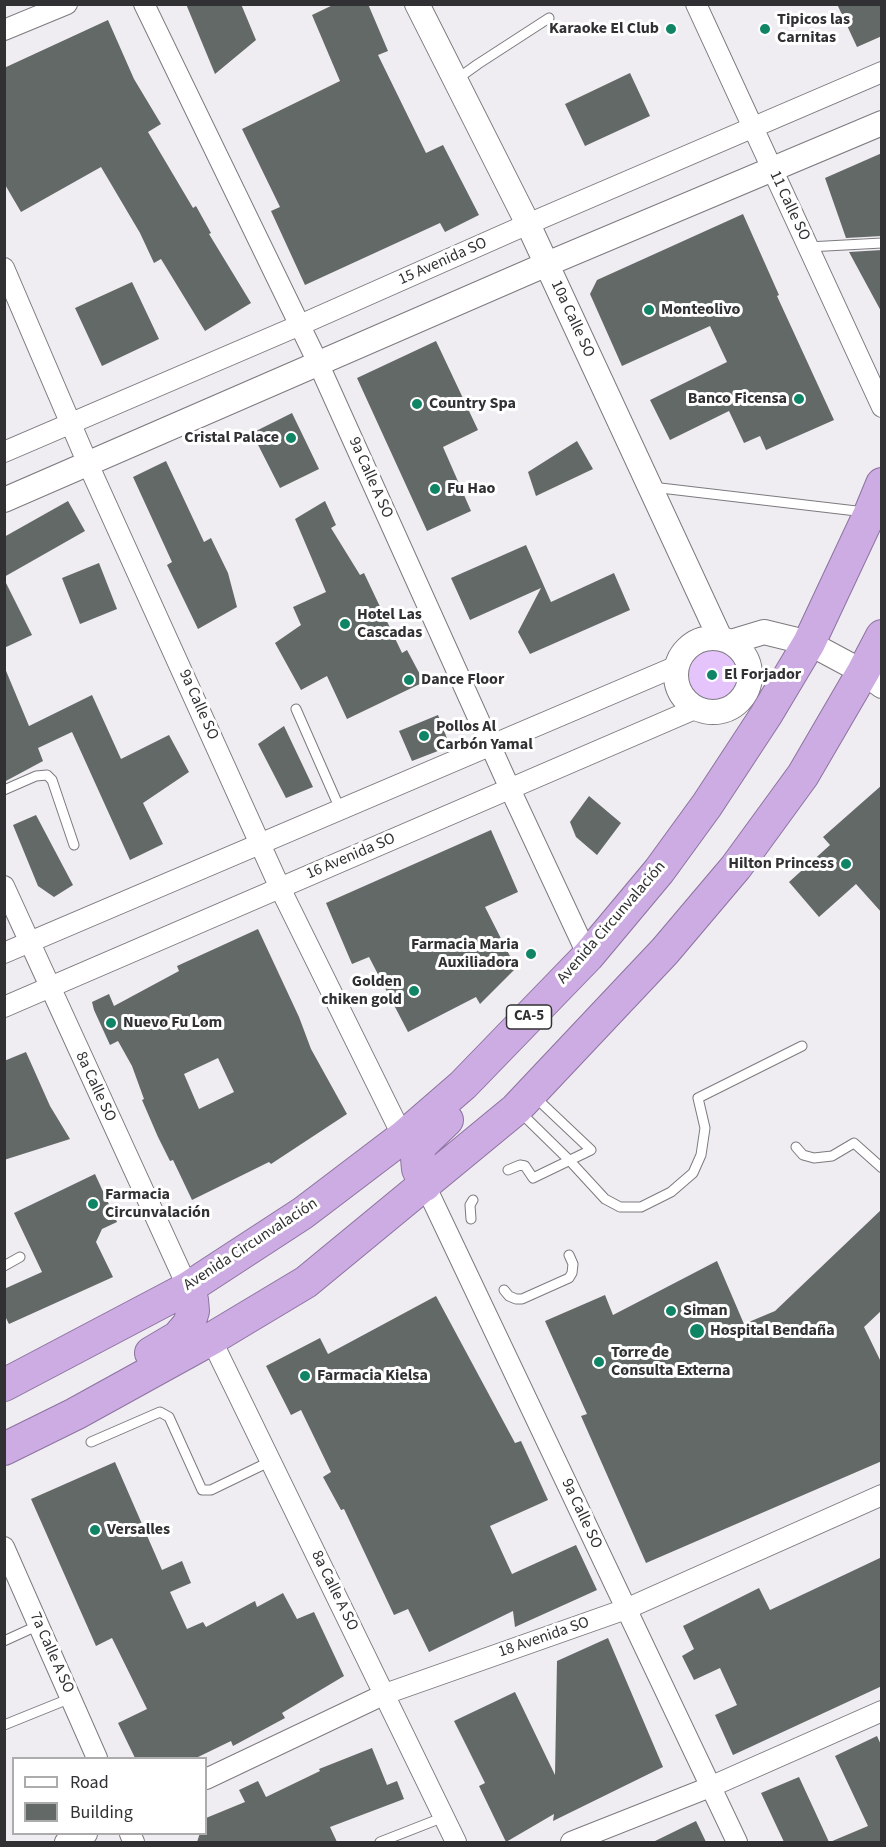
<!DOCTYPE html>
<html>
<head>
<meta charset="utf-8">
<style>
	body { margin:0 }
	#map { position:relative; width:886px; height:1847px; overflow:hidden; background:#efecf2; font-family:"Source Sans 3",sans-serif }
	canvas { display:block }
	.frame { position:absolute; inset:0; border:6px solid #313032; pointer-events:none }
	.legend { position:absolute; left:12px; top:1757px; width:195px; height:78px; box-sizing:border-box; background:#fff; border:2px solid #adacad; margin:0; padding:8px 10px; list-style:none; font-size:18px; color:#313032 }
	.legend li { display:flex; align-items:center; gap:12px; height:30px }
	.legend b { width:30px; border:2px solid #adacad }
</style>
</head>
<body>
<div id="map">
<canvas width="886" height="1847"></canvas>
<div class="frame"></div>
<ul class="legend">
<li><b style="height:8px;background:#fff"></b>Road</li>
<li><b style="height:16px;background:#636966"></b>Building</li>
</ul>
</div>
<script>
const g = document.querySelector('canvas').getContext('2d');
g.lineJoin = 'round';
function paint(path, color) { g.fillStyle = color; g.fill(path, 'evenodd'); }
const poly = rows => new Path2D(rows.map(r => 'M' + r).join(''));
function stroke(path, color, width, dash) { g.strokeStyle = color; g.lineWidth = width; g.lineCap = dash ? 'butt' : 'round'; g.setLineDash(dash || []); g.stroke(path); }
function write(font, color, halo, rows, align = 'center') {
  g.font = font + ' "Source Sans 3",sans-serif'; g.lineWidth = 6; g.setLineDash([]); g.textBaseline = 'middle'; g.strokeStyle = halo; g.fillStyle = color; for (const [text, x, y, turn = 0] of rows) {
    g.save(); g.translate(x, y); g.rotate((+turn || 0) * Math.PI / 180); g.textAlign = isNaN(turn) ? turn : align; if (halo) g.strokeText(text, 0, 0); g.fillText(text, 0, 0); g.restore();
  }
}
paint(poly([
	'686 674a27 27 0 1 1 54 0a27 27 0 1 1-54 0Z'
]), '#e4c4fb');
paint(poly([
	[186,4,241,4,256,40,215,74],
	[335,4,368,4,388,51,378,55,426,153,443,145,479,215,445,232,440,223,305,285,271,211,280,207,242,129,340,81,312,15],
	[837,4,882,4,882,36,857,47],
	[108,20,134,79,161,124,148,132,193,208,196,206,211,233,209,234,251,303,205,331,161,259,154,263,140,233,101,167,21,212,4,183,4,68],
	[630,73,650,116,585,146,565,104],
	[882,153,882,236,846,238,825,178],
	[743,214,779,295,777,296,834,420,766,450,760,436,744,443,729,411,670,440,650,400,727,362,710,326,622,366,590,294,597,280],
	[882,250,882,313,849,252],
	[132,282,159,339,102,366,75,308],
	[436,341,478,430,443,447,471,511,427,531,357,378],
	[292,413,319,469,280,488,252,433],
	[577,441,593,469,536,496,528,472],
	[166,461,204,542,211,538,228,573,237,607,198,629,167,565,172,562,133,477],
	[68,501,85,531,4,577,4,537],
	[325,501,336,525,331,528,360,575,364,573,402,653,407,650,424,682,347,719,327,676,301,690,275,643,301,625,293,607,326,592,295,519],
	[526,545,551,602,614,573,630,610,530,654,518,632,541,588,470,620,451,578],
	[99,563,117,609,80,624,62,578],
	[4,579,32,635,4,648],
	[4,666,29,726,92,695,121,759,169,735,189,772,143,803,163,844,130,860,72,732,38,748,43,761,4,782],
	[438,715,448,741,443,749,412,761,399,731],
	[284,726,313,787,286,798,258,744],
	[882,785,882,913,856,884,819,917,789,882,830,845,823,837],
	[589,796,621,823,597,855,576,837,570,822],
	[36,815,73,885,54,897,38,886,13,825],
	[491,830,518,892,485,907,516,968,480,1004,476,997,408,1032,369,957,352,964,326,903],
	[258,929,299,1017,311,1049,347,1114,271,1164,269,1162,192,1200,173,1160,170,1161,158,1137,142,1100,144,1099,132,1066,118,1041,110,1045,94,1010,92,1002,109,994,114,1006,179,971,177,966],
	[218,1058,234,1092,199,1109,184,1074],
	[26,1052,50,1106,70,1139,4,1160,4,1061],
	[95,1174,117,1222,102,1229,96,1242,113,1277,9,1324,4,1314,4,1289,42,1272,14,1213],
	[882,1209,882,1310,864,1327,882,1364,882,1461,646,1563,581,1416,587,1414,545,1321,605,1295,613,1315,717,1261,744,1324,775,1311],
	[436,1296,515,1443,521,1441,548,1500,490,1526,512,1574,576,1545,597,1590,515,1627,513,1611,429,1652,408,1609,394,1615,344,1509,341,1510,323,1477,331,1472,301,1410,291,1415,266,1366,320,1338,328,1354],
	[115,1462,162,1570,182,1561,191,1583,170,1592,187,1629,203,1622,206,1627,255,1601,257,1607,283,1593,297,1619,314,1612,344,1676,282,1713,285,1718,233,1746,231,1741,196,1758,135,1758,118,1723,147,1709,112,1638,96,1646,31,1499],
	[882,1557,882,1686,733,1755,715,1715,737,1705,720,1668,694,1680,682,1656,694,1649,683,1626,759,1588,770,1610],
	[608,1638,663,1767,553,1821,554,1814,506,1842,479,1786,485,1783,454,1721,515,1692,555,1775,557,1661],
	[877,1736,882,1747,882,1842,830,1842,868,1826,835,1756],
	[372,1748,387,1785,397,1781,404,1799,330,1827,337,1842,197,1842,200,1833,206,1833,206,1818,245,1802,239,1790,258,1781,266,1797,320,1771,319,1769],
	[799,1777,829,1842,784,1842,761,1793],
	[696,1821,706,1842,653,1842]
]), '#636966');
const service = poly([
	[457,79,478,64,549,18],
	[808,247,882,243],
	[652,487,865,512],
	[296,709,340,809],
	[4,790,36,776,47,775,52,780,74,845],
	[519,1111,570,1161,605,1199,620,1207,641,1207,671,1192,693,1173,701,1155,705,1128,698,1098,802,1046],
	[796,1147,803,1155,814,1158,832,1156,854,1143,882,1168],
	[508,1170,520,1165,525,1166,533,1178,591,1150,535,1097],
	[471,1219,470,1205,473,1200],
	[4,1266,20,1257],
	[504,1290,509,1296,516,1299,522,1299,569,1278,572,1273,573,1264,569,1255],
	[91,1442,160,1412,169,1417,202,1490,211,1490,271,1461],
	[4,1641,39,1625],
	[4,1725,71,1698],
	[380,1842,444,1817]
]);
const minor = poly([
	[144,4,319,365,510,789,588,956],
	[696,4,882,407],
	[4,30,67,4],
	[4,268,88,464,280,888,403,1137],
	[4,452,300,325,528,224,882,72],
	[4,886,188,1288],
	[4,953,677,666],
	[4,1007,697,708],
	[425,1185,737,1842],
	[211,1339,456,1842],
	[4,1547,97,1758],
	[206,1779,385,1694,626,1609,882,1495],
	[130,1834,134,1842],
	[65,1842,87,1834],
	[571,1842,710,1787,882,1711]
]);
const tertiary = poly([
	[417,4,528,224,720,638],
	[4,500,547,264,882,123],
	'676 675a37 37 0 1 1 74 0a37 37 0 1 1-74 0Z',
	[731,642,764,632,809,643,863,672,882,686]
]);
const trunk = poly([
	[425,1185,418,1169,417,1158,421,1145,447,1120],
	[151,1353,178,1337,189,1324,193,1311,192,1300,188,1288],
	[4,1385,188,1288,303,1213,403,1137,463,1085,588,956,659,871,707,805,766,715,809,643,870,513,882,484],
	[4,1449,75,1414,211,1339,306,1282,516,1109,665,951,736,867,803,775,863,672,882,636]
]);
stroke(service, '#7d7a7f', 11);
stroke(minor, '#7d7a7f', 22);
stroke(tertiary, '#7d7a7f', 26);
stroke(trunk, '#8d73a0', 34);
stroke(service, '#fff', 9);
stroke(minor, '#fff', 20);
stroke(tertiary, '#fff', 24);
stroke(trunk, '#ccace3', 32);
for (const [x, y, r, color] of [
	[671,29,6,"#0f8565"],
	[765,29,6,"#0f8565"],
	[649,310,6,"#0f8565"],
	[799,399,6,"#0f8565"],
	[417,404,6,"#0f8565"],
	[291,438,6,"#0f8565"],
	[435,489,6,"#0f8565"],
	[345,624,6,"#0f8565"],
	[712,675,6,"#0f8565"],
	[409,680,6,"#0f8565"],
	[424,736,6,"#0f8565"],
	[846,864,6,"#0f8565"],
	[531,954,6,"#0f8565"],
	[414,991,6,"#0f8565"],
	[111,1023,6,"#0f8565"],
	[93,1204,6,"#0f8565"],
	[671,1311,6,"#0f8565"],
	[697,1331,8,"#0f8565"],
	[599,1362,6,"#0f8565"],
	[305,1376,6,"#0f8565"],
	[95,1530,6,"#0f8565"]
]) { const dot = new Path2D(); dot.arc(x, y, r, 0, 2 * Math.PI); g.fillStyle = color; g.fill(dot); stroke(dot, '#fff', 2); }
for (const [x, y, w] of [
	[529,1017,45]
]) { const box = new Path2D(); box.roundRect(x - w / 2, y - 12, w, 24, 4.5); g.fillStyle = '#fff'; g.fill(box); stroke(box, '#313032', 1.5); }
write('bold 15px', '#313032', null, [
	["CA-5",529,1017]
]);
write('bold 16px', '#313032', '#fff', [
	["Tipicos las",777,20],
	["Carnitas",777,38],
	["Karaoke El Club",659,29,"right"],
	["Monteolivo",661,310],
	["Banco Ficensa",787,399,"right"],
	["Country Spa",429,404],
	["Cristal Palace",279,438,"right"],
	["Fu Hao",447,489],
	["Hotel Las",357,615],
	["Cascadas",357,633],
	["El Forjador",724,675],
	["Dance Floor",421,680],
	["Pollos Al",436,727],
	["Carbón Yamal",436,745],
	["Hilton Princess",834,864,"right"],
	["Farmacia Maria",519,945,"right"],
	["Auxiliadora",519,963,"right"],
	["Golden",402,982,"right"],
	["chiken gold",402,1000,"right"],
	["Nuevo Fu Lom",123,1023],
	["Farmacia",105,1195],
	["Circunvalación",105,1213],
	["Siman",683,1311],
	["Hospital Bendaña",710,1331],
	["Torre de",611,1353],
	["Consulta Externa",611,1371],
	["Farmacia Kielsa",317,1376],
	["Versalles",107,1530]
], 'left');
write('16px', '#313032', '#fff', [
	["11 Calle SO",789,206,65],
	["15 Avenida SO",443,262,-24],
	["10a Calle SO",572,319,65],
	["9a Calle A SO",370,478,66],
	["9a Calle SO",198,705,66],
	["16 Avenida SO",351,857,-23],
	["Avenida Circunvalación",612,923,-49],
	["8a Calle SO",95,1087,65],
	["Avenida Circunvalación",251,1245,-33],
	["9a Calle SO",581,1514,65],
	["8a Calle A SO",334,1591,64],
	["18 Avenida SO",544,1638,-19],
	["7a Calle A SO",51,1653,66]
]);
</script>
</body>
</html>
